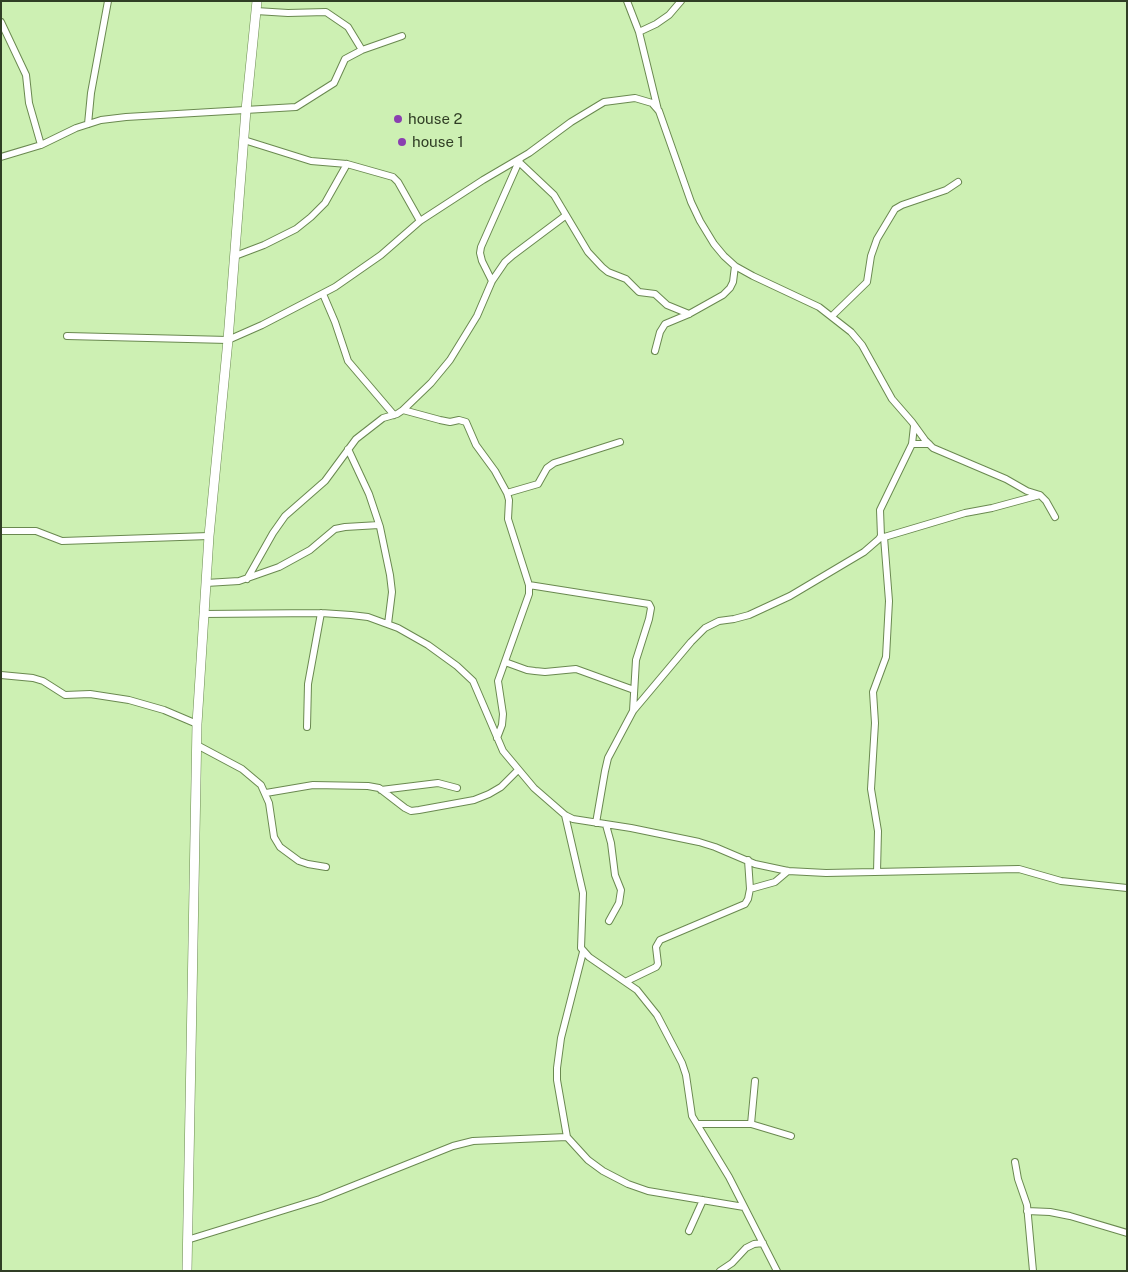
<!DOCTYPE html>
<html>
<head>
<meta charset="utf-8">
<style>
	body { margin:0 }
	#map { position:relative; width:1128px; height:1272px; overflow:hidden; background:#cdf0b3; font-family:"Public Sans",sans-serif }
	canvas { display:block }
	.frame { position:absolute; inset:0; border:2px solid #303e25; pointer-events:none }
</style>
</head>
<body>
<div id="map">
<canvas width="1128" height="1272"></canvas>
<div class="frame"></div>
</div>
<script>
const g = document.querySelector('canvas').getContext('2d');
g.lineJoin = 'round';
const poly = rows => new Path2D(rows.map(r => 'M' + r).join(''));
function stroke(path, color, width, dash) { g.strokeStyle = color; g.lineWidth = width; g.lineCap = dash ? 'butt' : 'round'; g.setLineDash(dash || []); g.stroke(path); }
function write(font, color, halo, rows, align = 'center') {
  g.font = font + ' "Public Sans",sans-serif'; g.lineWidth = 4; g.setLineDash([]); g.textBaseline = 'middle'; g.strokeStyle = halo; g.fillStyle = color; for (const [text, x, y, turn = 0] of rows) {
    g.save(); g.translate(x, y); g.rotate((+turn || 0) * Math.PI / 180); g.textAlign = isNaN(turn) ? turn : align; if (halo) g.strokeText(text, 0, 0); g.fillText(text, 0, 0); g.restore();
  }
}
const minor = poly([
	[627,1,639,32,658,110],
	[256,11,288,13,326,12,348,27,362,50],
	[1,22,26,75,29,103,41,145],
	[639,32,656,24,669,15,681,1],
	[88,124,91,93,108,1],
	[244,140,311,161,347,164,393,177,398,182,420,221],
	[1,157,41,145,76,128,101,120,126,117,296,107,334,83,345,59,362,50,402,36],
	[519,162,554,195,588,252,602,267,608,272,626,279,639,292,655,294,667,305,689,314],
	[235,256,264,245,296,229,311,217,325,203,347,164],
	[492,281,482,261,480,253,481,247,520,159],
	[323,294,335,322,348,361,394,415],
	[832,316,867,282,871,256,877,239,895,209,902,205,946,190,958,182],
	[67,336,228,340,262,325,335,287,381,255,420,221,483,180,529,153,571,122,604,102,635,98,652,103,659,111,691,202,700,221,714,244,724,256,735,266,753,276,819,307,851,332,862,345,892,399,912,422,925,440,933,448,1006,479,1027,491,1040,495],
	[655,351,660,332,665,324,689,314,723,295,730,288,733,282,735,266],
	[403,410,440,420,450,422,459,420,466,422,476,445,495,471,507,493,509,500,508,519,529,585,529,594,498,681,503,714,502,725,497,738],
	[912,444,929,444],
	[348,449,369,494,380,527,390,575,392,592,388,624],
	[507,493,538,484,547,468,554,463,620,442],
	[1,531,36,531,62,541,209,536],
	[881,538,965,513,992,508,1040,495,1046,501,1055,517],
	[247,579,273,533,285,516,325,481,356,439,383,418,397,414,403,410,431,383,450,360,477,316,492,281,505,262,513,255,565,216],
	[206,583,239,581,279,567,310,550,335,529,345,527,379,525],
	[529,585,649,604,651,608,649,619,636,660,633,711],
	[203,614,321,613,351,615,368,617,398,628,428,645,457,666,473,681,503,751,534,788,565,815,573,819,631,828,699,842,715,847,755,864,788,871,826,873,1019,869,1061,881,1127,888],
	[505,662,527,670,535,671,545,672,576,669,634,690],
	[1,675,33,678,43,681,65,695,90,694,129,700,164,710,197,724],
	[307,727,308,684,321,613],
	[197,745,242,769,261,785,269,803,274,837,280,847,299,861,308,864,326,867],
	[381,790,438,783,457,788],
	[266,793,313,785,368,786,379,788,405,808,411,811,419,810,474,800,489,794,501,787,518,770],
	[565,815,583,893,581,948,589,957,637,990,657,1015,682,1063,686,1075,692,1116,729,1177,777,1271],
	[596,823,605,771,608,758,633,711,691,642,705,628,719,621,734,619,749,615,790,596,864,552,879,539,881,536,880,510,912,444,914,426],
	[606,825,611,843,615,875,621,890,619,903,609,921],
	[877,872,878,831,871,789,875,723,873,692,886,657,889,601,884,537],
	[750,889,775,882,788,871],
	[583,952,561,1038,557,1068,557,1080,567,1137,588,1160,603,1171,628,1184,648,1191,744,1207],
	[627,981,656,967,658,964,656,947,660,940,745,904,748,899,750,889,748,860],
	[697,1124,751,1124,791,1136],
	[751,1124,755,1081],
	[1015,1162,1018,1179,1027,1205,1033,1271],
	[1027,1211,1050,1212,1070,1216,1127,1233],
	[689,1231,703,1200],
	[187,1240,320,1199,453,1146,473,1141,567,1137],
	[720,1271,732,1263,746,1248,754,1244,763,1243]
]);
const highway = poly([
	[187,1271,197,724,209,536,228,340,246,110,257,1]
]);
stroke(minor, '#6a8950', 8);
stroke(highway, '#6a8950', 10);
stroke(minor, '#fff', 6);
stroke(highway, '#fff', 9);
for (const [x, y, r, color] of [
	[398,119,5,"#8a3fb0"],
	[402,142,5,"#8a3fb0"]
]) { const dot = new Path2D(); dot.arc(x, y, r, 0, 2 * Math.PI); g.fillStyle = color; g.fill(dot); stroke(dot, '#cdf0b3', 2); }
write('15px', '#303e25', '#cdf0b3', [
	["house 2",408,119],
	["house 1",412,142]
], 'left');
</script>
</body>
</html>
